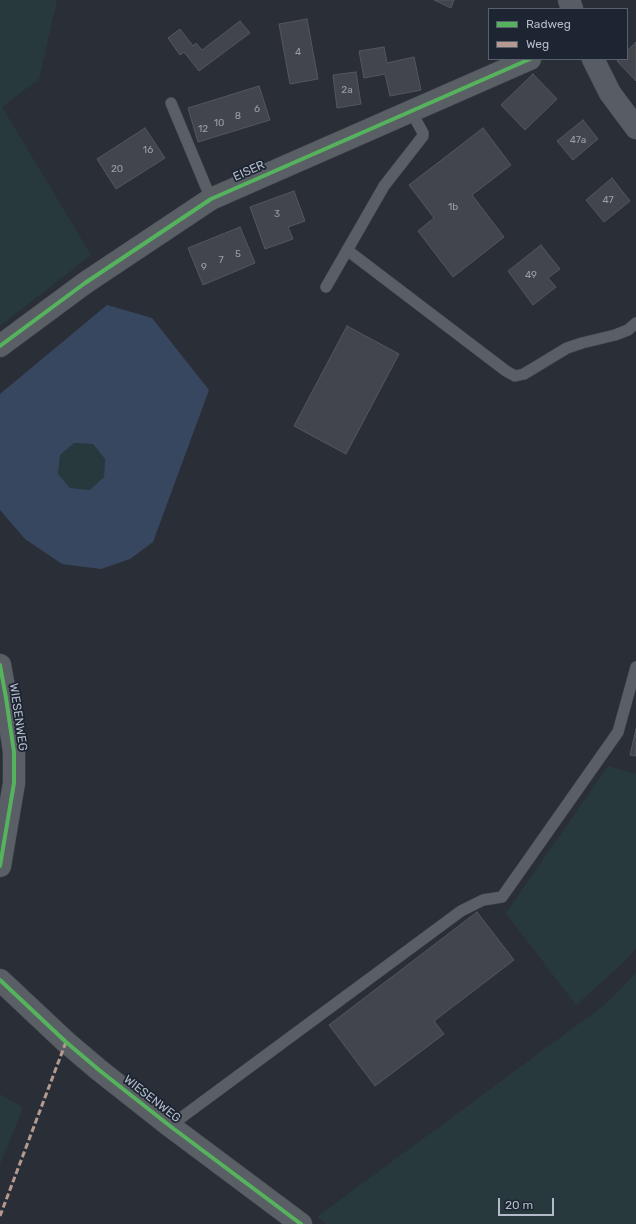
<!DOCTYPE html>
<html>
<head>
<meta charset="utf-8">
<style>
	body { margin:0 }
	#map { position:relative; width:636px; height:1224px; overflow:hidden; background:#2a2f37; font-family:Rubik,sans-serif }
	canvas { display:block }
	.legend { position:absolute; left:488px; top:8px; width:140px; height:52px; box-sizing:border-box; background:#1d2532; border:1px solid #59616e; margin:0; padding:5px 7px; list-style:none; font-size:12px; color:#b4bbc8 }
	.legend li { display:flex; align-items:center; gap:8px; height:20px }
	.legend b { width:20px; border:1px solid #59616e }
	.scale { position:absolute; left:498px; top:1198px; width:56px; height:18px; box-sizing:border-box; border:2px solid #b4bbc8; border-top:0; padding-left:5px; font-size:12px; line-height:14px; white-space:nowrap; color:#b4bbc8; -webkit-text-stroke:3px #1d2532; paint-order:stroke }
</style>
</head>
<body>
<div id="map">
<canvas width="636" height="1224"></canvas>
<ul class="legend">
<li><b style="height:5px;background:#56b35d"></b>Radweg</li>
<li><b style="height:5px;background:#b69a8f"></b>Weg</li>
</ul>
<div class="scale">20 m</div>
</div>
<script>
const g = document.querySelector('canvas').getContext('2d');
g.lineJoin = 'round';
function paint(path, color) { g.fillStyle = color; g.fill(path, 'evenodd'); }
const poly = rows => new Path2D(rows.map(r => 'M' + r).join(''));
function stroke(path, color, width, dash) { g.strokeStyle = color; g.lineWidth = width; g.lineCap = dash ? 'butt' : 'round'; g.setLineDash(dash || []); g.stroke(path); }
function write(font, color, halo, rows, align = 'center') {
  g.font = font + ' Rubik,sans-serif'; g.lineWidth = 3.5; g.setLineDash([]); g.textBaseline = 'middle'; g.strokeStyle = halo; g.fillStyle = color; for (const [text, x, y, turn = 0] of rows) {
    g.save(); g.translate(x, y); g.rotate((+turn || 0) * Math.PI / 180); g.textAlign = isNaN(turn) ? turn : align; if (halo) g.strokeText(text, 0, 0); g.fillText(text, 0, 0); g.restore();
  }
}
paint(poly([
	[0,0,57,0,39,79,2,107,91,255,0,326],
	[74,443,93,444,105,459,104,477,90,490,70,488,58,474,60,455],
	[608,766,636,774,636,948,624,962,576,1005,506,913],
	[636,973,636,1224,326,1224,317,1217,607,1003],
	[0,1094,23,1108,0,1164]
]), '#27393d');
paint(poly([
	[107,305,152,318,209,390,153,542,130,559,101,569,62,564,25,539,0,510,0,394],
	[74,443,93,444,105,459,104,477,90,490,70,488,58,474,60,455]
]), '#384760');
const building = poly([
	[434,0,454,0,451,8,434,0],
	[307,19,318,79,290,84,279,24,307,19],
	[240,21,250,33,199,71,184,52,180,55,168,38,180,29,193,46,196,43,202,50,240,21],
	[636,42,636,81,617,61,619,59,627,59,627,51,636,42],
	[384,47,387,63,414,57,421,90,390,96,385,74,364,78,359,51,384,47],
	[356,72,361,104,337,108,333,75,356,72],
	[533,74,557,99,525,130,501,105,533,74],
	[259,86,270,120,198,142,188,108,259,86],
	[583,120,598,139,573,160,557,141,583,120],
	[145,128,165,158,116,189,97,159,145,128],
	[483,128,511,165,472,195,504,237,453,277,418,231,434,218,409,185,483,128],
	[612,178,630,201,604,222,586,200,612,178],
	[294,191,305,221,288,227,293,239,265,249,250,207,294,191],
	[240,227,255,263,203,285,188,248,240,227],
	[541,245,560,269,548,278,556,287,533,305,508,271,541,245],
	[347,326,399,354,346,454,294,426,347,326],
	[636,729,636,756,630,755,636,729],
	[477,912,514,960,434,1021,444,1034,375,1086,329,1025,477,912]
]);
paint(building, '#42464c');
stroke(building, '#52575f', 1);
const lane = poly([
	[171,103,211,199],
	[347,250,506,371,515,376,524,374,567,348,582,343,615,335,628,330,636,323],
	[326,287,384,186,423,136,423,133,411,111],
	[170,1126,461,911,483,900,502,897,618,732,636,667]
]);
const street = poly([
	[0,346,85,283,211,199,530,59],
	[0,665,6,698,14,752,14,783,0,866],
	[0,980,66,1042,99,1070,170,1126,301,1224]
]);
const secondary = poly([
	[569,0,572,9],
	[593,59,610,93,636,128]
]);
stroke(lane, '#464a50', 12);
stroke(street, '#464a50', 23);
stroke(secondary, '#464a50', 23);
stroke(lane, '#5a5e65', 11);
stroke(street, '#5a5e65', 22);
stroke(secondary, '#585c64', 22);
stroke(poly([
	[0,1216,66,1042]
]), '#b69a8f', 3, [6, 3]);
stroke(poly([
	[0,346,85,283,211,199,530,59],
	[0,665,6,698,14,752,14,783,0,866],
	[0,980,66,1042,99,1070,170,1126,301,1224]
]), '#56b35d', 4);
write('10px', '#989ea9', null, [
	["4",298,52],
	["2a",347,90],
	["6",257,109],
	["8",238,116],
	["10",219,123],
	["12",203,129],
	["47a",578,140],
	["16",148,150],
	["20",117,169],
	["47",608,200],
	["1b",453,207],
	["3",277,214],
	["5",238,254],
	["7",221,260],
	["9",204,267],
	["49",531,275]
]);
write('12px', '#b4bbc8', '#1d2532', [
	["EISER",249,171,-24],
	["WIESENWEG",18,717,82],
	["WIESENWEG",152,1099,38]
]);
</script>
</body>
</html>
